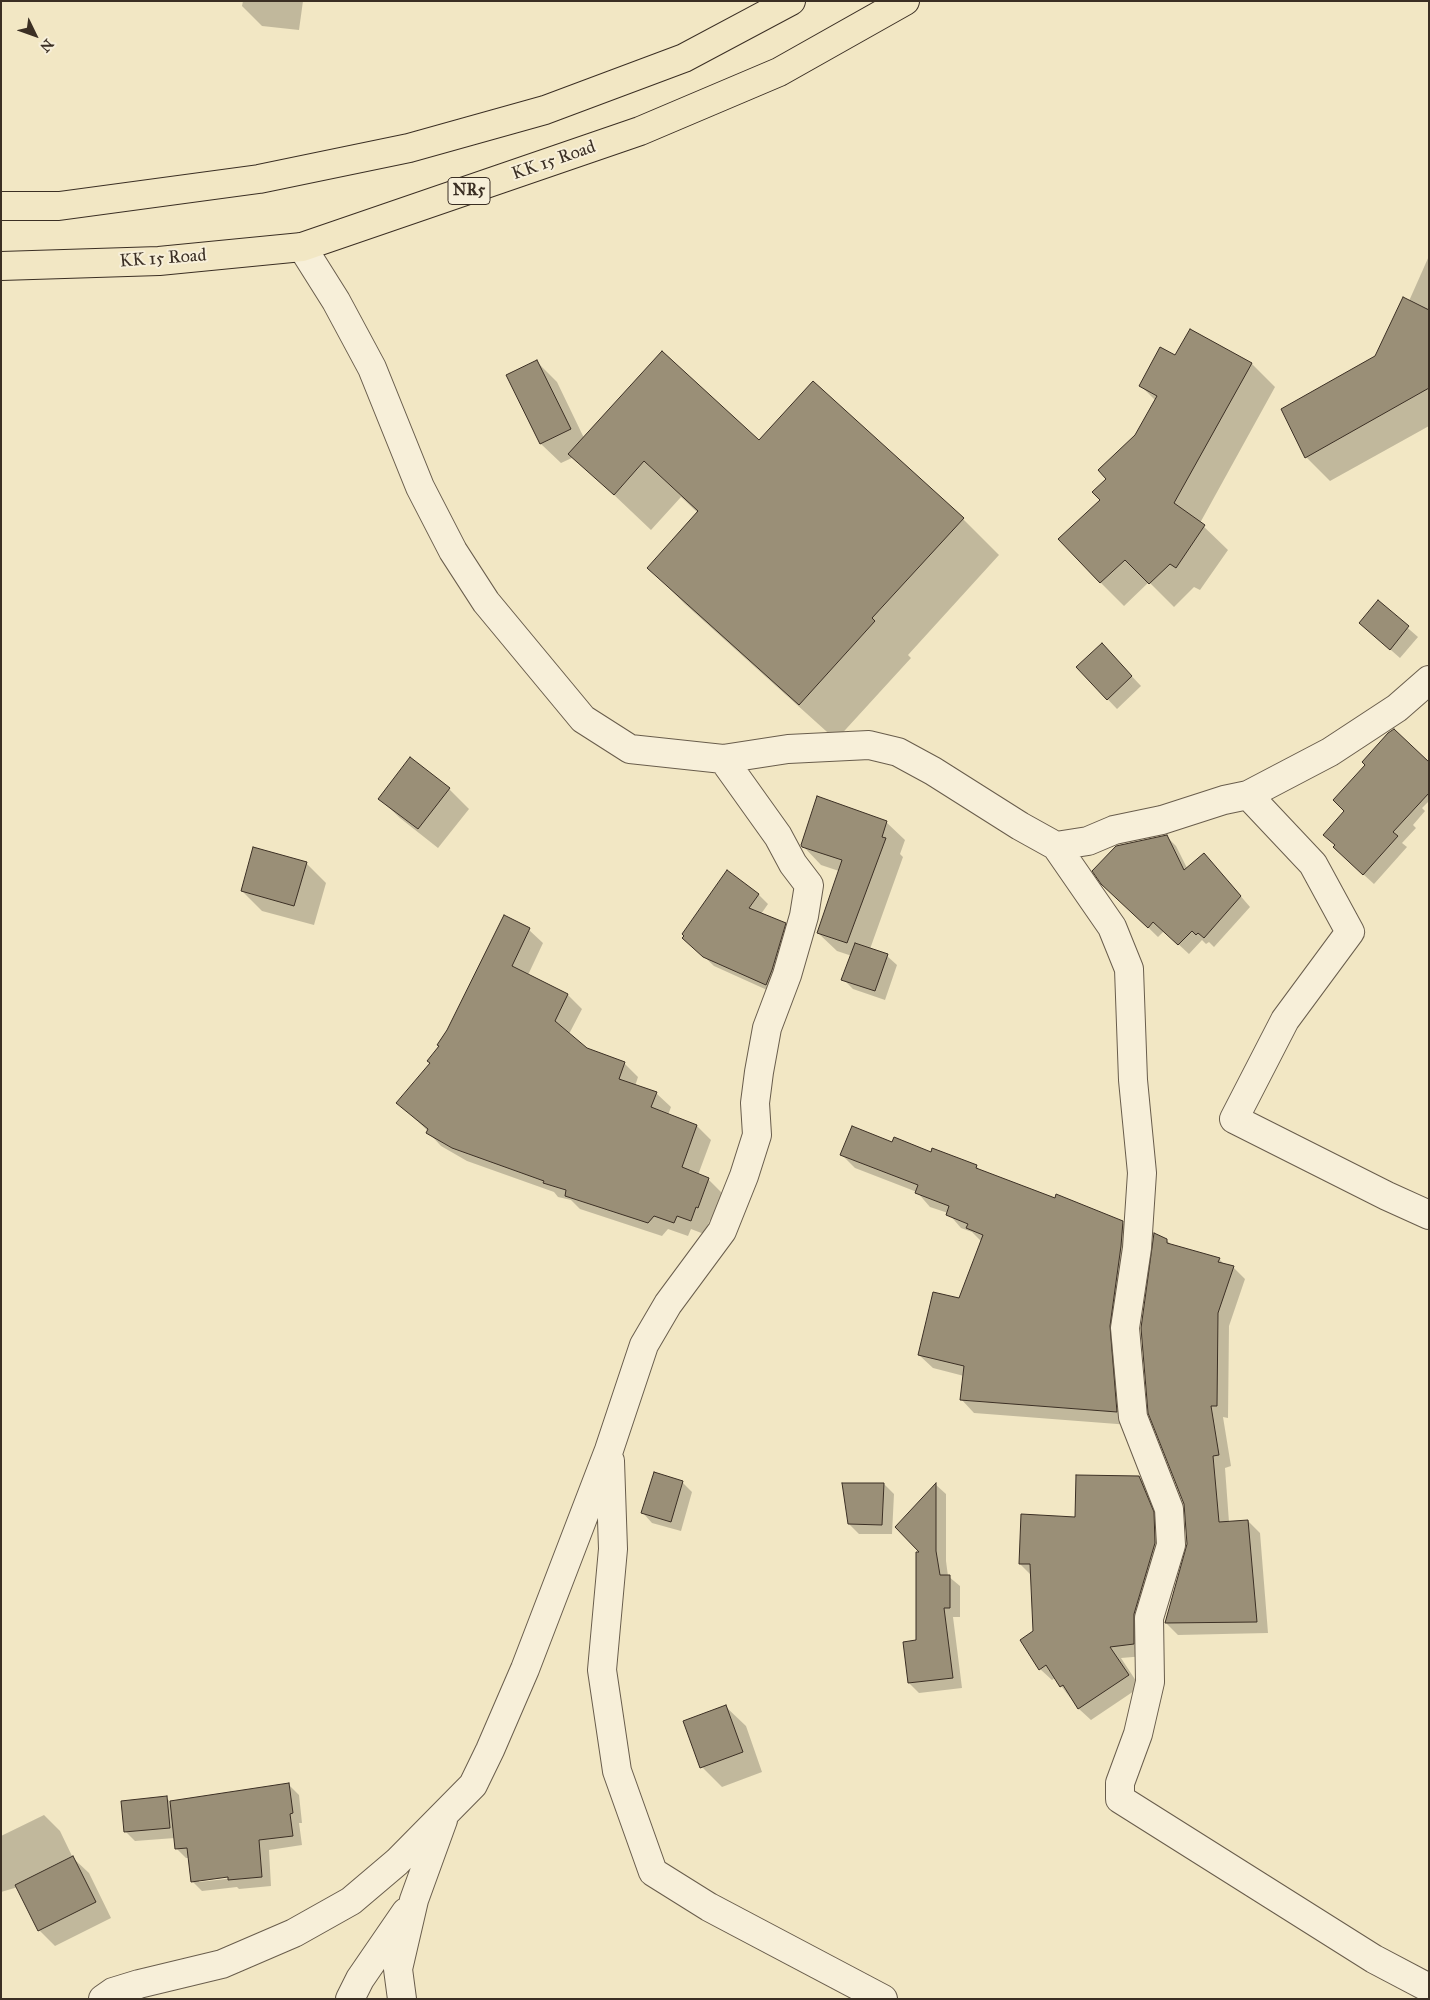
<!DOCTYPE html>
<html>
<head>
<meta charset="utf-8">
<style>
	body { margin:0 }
	#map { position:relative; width:1430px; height:2000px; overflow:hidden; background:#f2e7c4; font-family:"IM FELL Great Primer",serif }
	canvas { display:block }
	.frame { position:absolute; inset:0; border:2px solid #3b2f24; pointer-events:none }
	.north { position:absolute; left:10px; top:10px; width:50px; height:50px; -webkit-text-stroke:4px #f7efd9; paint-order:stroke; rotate:132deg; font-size:14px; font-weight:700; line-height:20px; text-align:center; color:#3b2f24 }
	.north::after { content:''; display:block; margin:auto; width:18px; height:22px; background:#3b2f24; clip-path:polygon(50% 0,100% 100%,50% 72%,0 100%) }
</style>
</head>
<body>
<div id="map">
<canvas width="1430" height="2000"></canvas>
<div class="frame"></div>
<div class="north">N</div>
</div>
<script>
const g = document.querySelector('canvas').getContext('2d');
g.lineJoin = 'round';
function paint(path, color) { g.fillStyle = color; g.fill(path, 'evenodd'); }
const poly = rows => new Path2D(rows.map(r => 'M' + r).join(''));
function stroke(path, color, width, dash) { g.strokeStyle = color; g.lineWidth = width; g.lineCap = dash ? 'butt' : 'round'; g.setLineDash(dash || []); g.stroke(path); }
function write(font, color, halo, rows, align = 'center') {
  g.font = font + ' "IM FELL Great Primer",serif'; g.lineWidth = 4; g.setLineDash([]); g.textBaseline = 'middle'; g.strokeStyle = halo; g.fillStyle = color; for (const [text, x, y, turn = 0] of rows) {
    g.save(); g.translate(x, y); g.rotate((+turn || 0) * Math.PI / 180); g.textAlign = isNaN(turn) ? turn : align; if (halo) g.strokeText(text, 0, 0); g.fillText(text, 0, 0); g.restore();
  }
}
paint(poly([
	[243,1,303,1,299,30,262,26,242,6],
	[1429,256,1429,426,1330,481,1306,457,1376,357,1409,301],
	[1175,357,1252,364,1275,387,1200,523,1228,550,1200,590,1194,587,1174,607,1149,582,1124,606,1100,582,1102,500,1108,479,1136,436,1156,401,1140,385],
	[537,362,557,382,584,438,963,519,999,555,908,655,911,658,836,740,685,604,649,568,698,513,681,497,651,530,574,457,561,463,541,444,508,376],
	[1378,602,1418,637,1400,658,1360,623],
	[1111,654,1141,686,1117,709,1077,667],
	[1429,763,1429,801,1422,808,1425,811,1413,825,1416,828,1402,843,1407,847,1374,884,1344,857],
	[449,789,469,809,438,848,400,818,380,799],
	[886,822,905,840,900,854,903,857,870,949,887,956,897,965,885,1000,853,989,843,979,852,956,837,951,818,933,839,871,821,865,803,846],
	[1166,836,1176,846,1187,868,1214,865,1250,907,1214,947,1209,942,1206,944,1202,940,1189,954,1164,931,1158,937,1102,883],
	[306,863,326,883,314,925,262,911,242,891],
	[727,872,759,895,768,904,761,914,785,924,795,934,776,994,714,966,694,947],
	[504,917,529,930,543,943,528,975,568,995,582,1009,569,1034,586,1049,624,1063,638,1077,635,1086,657,1094,671,1107,668,1115,697,1126,711,1140,698,1175,708,1179,722,1193,712,1221,710,1220,704,1234,691,1229,688,1236,668,1229,662,1236,580,1209,571,1200,558,1197,554,1192,467,1161,441,1146,428,1132,428,1131,398,1103,431,1064],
	[893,1143,976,1166,982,1172,1122,1222,1136,1236,1130,1425,974,1413,961,1399,964,1376,933,1368,919,1355,960,1299,981,1241,972,1232,961,1228,948,1213,930,1207,917,1192,855,1168,842,1155],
	[1166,1240,1173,1246,1219,1259,1225,1265,1233,1267,1245,1279,1229,1326,1228,1418,1223,1417,1231,1466,1225,1468,1229,1522,1248,1521,1260,1533,1268,1633,1178,1635,1166,1623,1188,1544],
	[1139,1477,1151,1489,1165,1525,1145,1656,1121,1658,1140,1687,1091,1720,1079,1709,1055,1678,1052,1680,1040,1669,1035,1631,1032,1576,1020,1564,1077,1519],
	[682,1482,692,1492,681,1531,652,1523,643,1513],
	[884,1484,894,1494,892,1534,859,1534,849,1524],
	[936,1485,946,1494,946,1561,948,1576,960,1586,960,1617,953,1617,962,1688,919,1693,909,1683,918,1641,922,1553,897,1527],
	[726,1707,746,1726,762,1772,722,1787,702,1767],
	[289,1785,299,1795,302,1823,299,1823,302,1845,269,1850,271,1886,239,1889,237,1887,202,1891,192,1881,189,1858,186,1858,176,1848,175,1838,135,1841,125,1831,166,1798,171,1802],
	[234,1875,234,1878,199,1882,199,1880],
	[44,1815,60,1831,73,1858,89,1873,111,1918,55,1946,39,1930,18,1887,1,1892,1,1836]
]), '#0003');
const building = poly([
	[1403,297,1429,310,1429,388,1305,458,1281,409,1375,356,1403,297],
	[1190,329,1252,363,1174,503,1205,525,1176,568,1170,564,1149,584,1125,560,1100,583,1058,539,1100,500,1092,492,1106,479,1098,470,1135,435,1157,396,1139,386,1160,347,1175,355,1190,329],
	[662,351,759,440,813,381,964,518,872,618,875,621,799,705,647,568,698,511,644,461,614,495,568,454,662,351],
	[537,360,571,429,540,444,506,375,537,360],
	[1378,600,1409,626,1390,650,1359,623,1378,600],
	[1102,643,1132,676,1107,700,1076,667,1102,643],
	[1394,729,1429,762,1429,793,1393,832,1398,836,1363,875,1333,847,1335,845,1323,835,1344,811,1333,800,1365,765,1362,762,1388,733,1394,729],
	[410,757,450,788,418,829,378,799,410,757],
	[817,796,887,821,882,837,886,838,847,943,817,933,842,860,802,847,801,845,817,796],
	[1167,835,1184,870,1204,853,1241,896,1204,938,1198,933,1196,935,1192,931,1178,945,1153,922,1148,928,1101,884,1092,871,1116,846,1167,835],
	[253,847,307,862,294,906,241,891,253,847],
	[727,870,759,894,749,908,786,923,772,970,766,985,703,957,682,938,684,936,682,934,727,870],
	[504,915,530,928,512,966,568,994,555,1021,587,1048,625,1062,619,1079,657,1092,651,1107,697,1125,682,1167,709,1178,698,1208,696,1207,691,1221,677,1216,674,1223,654,1216,648,1223,565,1196,566,1190,543,1183,544,1181,452,1148,426,1133,428,1129,396,1103,430,1063,427,1061,439,1046,437,1045,447,1030,504,915],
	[855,943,888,954,875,991,841,980,855,943],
	[852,1126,892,1142,894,1137,931,1152,932,1148,977,1165,976,1168,1055,1198,1056,1194,1123,1221,1121,1246,1110,1326,1117,1412,960,1400,964,1366,918,1355,933,1292,959,1298,983,1235,966,1228,968,1224,946,1215,949,1206,915,1193,918,1185,840,1155,852,1126],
	[1154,1233,1167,1239,1167,1243,1220,1258,1218,1262,1234,1266,1218,1313,1217,1406,1211,1406,1219,1455,1213,1456,1219,1522,1248,1520,1257,1622,1165,1623,1187,1544,1184,1504,1148,1413,1141,1328,1154,1233],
	[654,1472,683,1481,671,1522,641,1513,654,1472],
	[1076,1475,1139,1476,1154,1512,1155,1543,1134,1614,1134,1644,1110,1647,1129,1675,1078,1709,1063,1685,1060,1687,1046,1665,1039,1670,1020,1640,1033,1631,1030,1564,1019,1564,1021,1514,1075,1517,1076,1475],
	[842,1483,884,1483,882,1525,848,1524,842,1483],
	[936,1483,936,1551,940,1575,950,1575,950,1608,944,1608,953,1678,908,1683,903,1642,916,1640,916,1552,919,1552,895,1527,936,1483],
	[726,1705,743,1752,700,1768,683,1721,726,1705],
	[289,1783,293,1813,290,1814,293,1836,259,1840,262,1877,228,1880,228,1877,191,1882,187,1848,175,1849,170,1801,289,1783],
	[167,1796,170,1828,124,1832,121,1801,167,1796],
	[73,1856,96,1902,38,1931,15,1885,73,1856]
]);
paint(building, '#9a8f77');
stroke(building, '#3b2f24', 1);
const minor = poly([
	[302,247,336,301,372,368,420,487,453,551,486,602,583,719,630,749,723,759,788,749,869,745,898,752,933,771,1020,826,1056,846,1088,841,1114,830,1162,820,1224,800,1248,795,1330,752,1397,708,1429,680],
	[1248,795,1313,864,1350,932,1285,1020,1234,1119,1387,1196,1429,1215],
	[1056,846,1112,927,1129,969,1133,1080,1142,1173,1137,1248,1125,1328,1133,1417,1169,1509,1171,1545,1149,1618,1150,1682,1138,1734,1120,1783,1120,1799,1374,1959,1429,1988],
	[610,1461,613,1549,602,1670,617,1771,653,1872,709,1907,883,1999],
	[103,1999,113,1992,139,1984,222,1964,294,1933,351,1901,397,1862,473,1785,490,1750,525,1669,609,1450,644,1345,668,1304,722,1231,744,1176,757,1135,755,1103,759,1072,767,1028,787,975,804,916,809,885,793,864,778,836,723,759],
	[350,1999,360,1979,406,1912],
	[402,1999,398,1969,414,1900,443,1820]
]);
const highway = poly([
	[1,206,59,206,259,179,409,148,545,110,684,58,791,1],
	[1,266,159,261,302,247,640,131,779,72,905,1]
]);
stroke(minor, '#695d4c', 30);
stroke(highway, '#3b2f24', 30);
stroke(minor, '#f7efd9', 28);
stroke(highway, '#f2e7c4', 28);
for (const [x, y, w] of [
	[469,191,42]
]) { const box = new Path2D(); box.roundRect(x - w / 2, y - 13.5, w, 27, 4); g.fillStyle = '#f7efd9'; g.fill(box); stroke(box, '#3b2f24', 1); }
write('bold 16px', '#3b2f24', null, [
	["NR5",469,191]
]);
write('18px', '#3b2f24', '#f7efd9', [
	["KK 15 Road",554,161,-19],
	["KK 15 Road",163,259,-4]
]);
</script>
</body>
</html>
